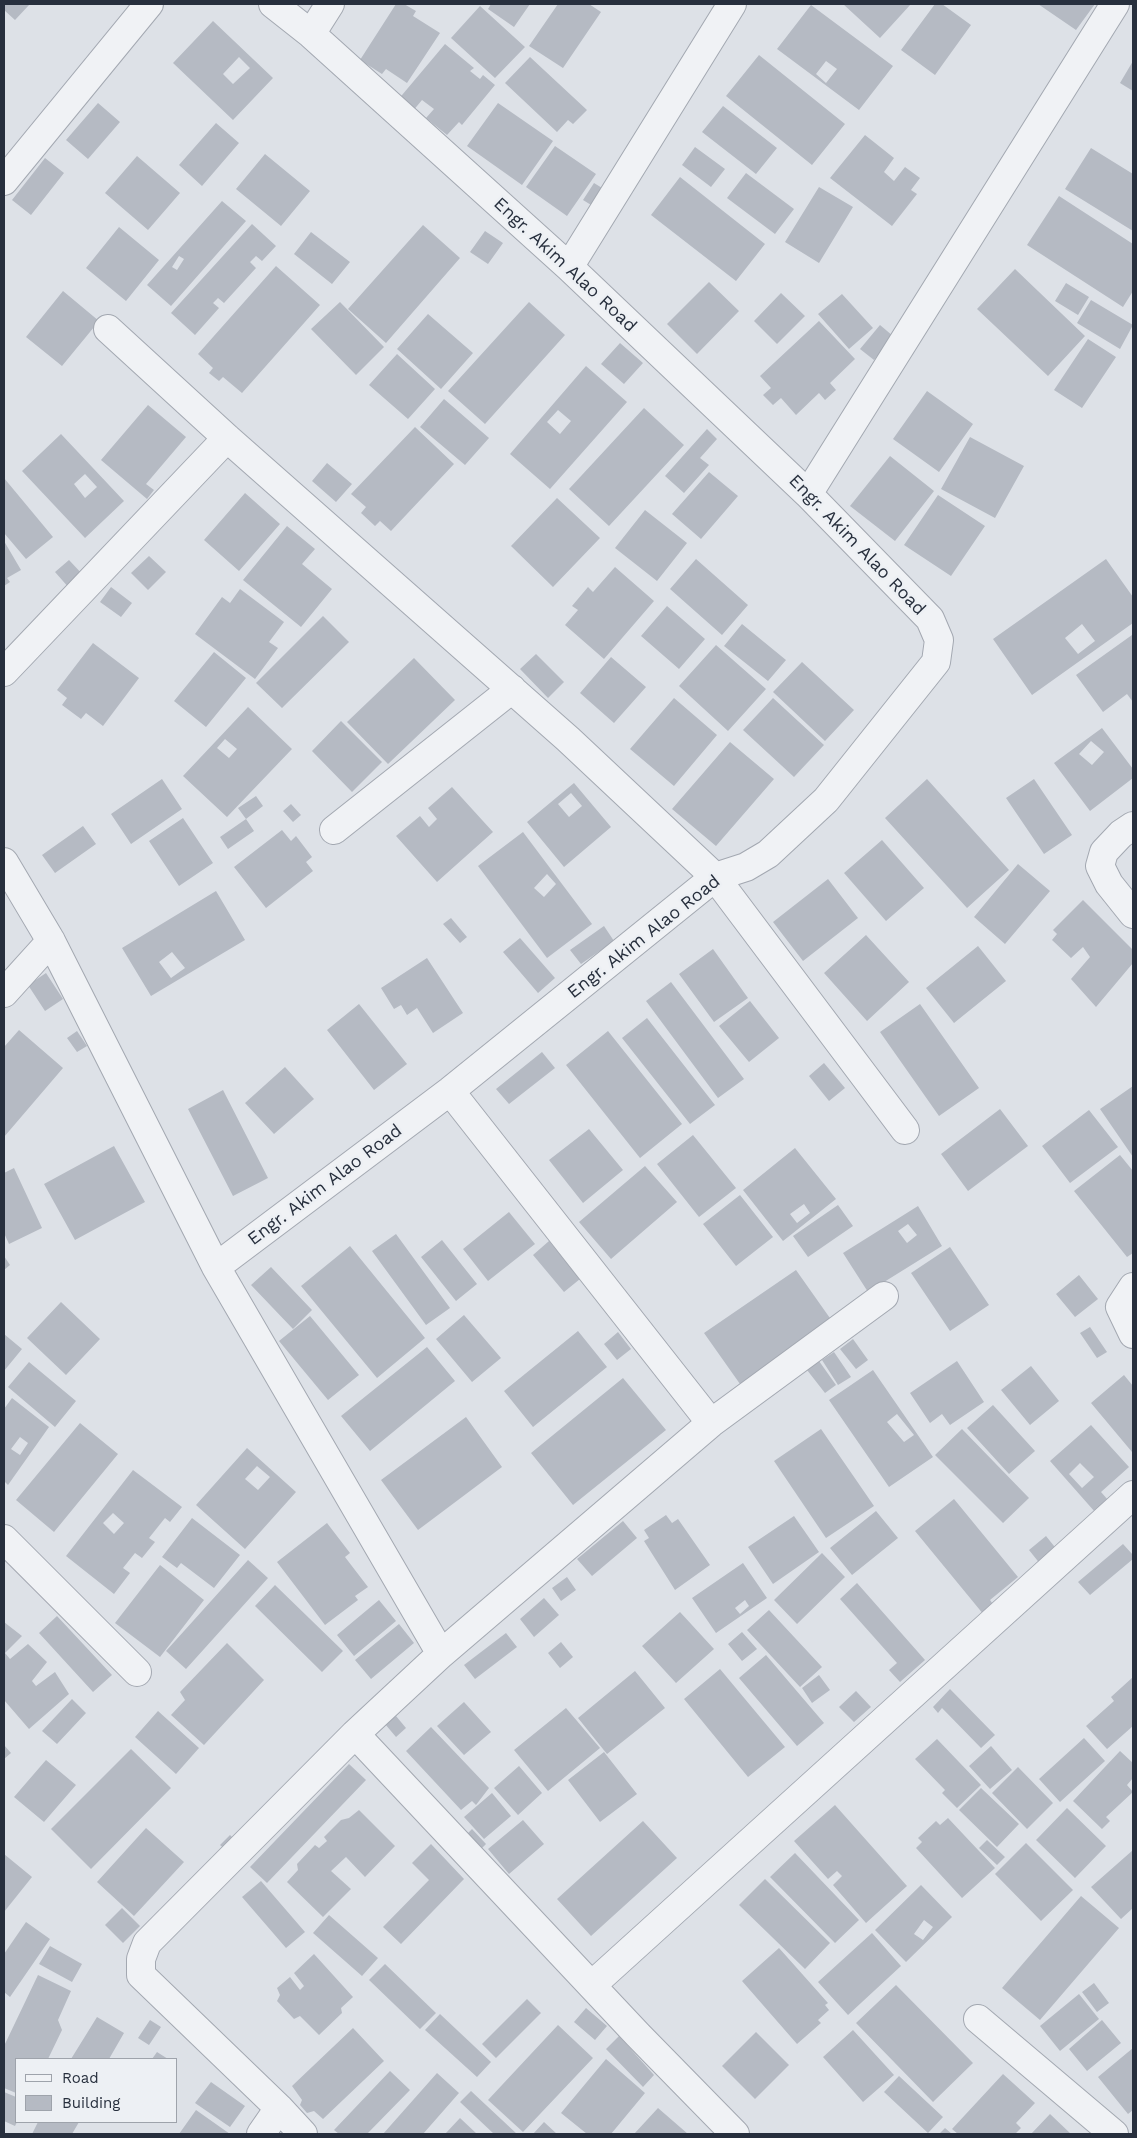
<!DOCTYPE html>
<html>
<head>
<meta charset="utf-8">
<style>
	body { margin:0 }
	#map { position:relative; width:1137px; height:2138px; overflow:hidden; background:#dde1e7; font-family:"Work Sans",sans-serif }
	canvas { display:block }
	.frame { position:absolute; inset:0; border:5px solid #272f3d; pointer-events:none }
	.legend { position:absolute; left:15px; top:2058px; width:162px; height:65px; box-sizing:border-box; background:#edf0f4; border:1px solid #9ea3ab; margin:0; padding:6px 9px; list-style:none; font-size:15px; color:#272f3d }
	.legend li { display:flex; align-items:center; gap:10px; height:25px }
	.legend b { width:25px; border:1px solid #9ea3ab }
</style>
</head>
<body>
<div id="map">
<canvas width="1137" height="2138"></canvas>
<div class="frame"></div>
<ul class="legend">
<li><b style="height:6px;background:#f0f2f5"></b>Road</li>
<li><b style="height:14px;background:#b5bac3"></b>Building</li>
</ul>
</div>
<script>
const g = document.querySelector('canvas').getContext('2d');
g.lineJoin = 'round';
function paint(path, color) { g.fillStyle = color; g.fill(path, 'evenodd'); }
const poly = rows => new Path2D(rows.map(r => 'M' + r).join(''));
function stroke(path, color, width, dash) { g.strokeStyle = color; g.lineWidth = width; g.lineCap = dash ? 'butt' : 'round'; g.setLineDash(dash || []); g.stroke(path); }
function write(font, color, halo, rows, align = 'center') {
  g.font = font + ' "Work Sans",sans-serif'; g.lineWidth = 5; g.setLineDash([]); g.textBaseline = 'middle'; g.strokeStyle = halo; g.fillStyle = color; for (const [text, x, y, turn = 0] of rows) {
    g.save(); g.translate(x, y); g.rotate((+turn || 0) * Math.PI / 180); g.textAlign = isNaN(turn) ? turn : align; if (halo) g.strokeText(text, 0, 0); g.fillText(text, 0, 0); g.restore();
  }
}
paint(poly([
	[4,4,30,4,15,20,4,10],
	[396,4,404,4,416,11,413,16,440,33,407,83,386,69,382,74,360,60],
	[491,4,530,4,514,27,488,9],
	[558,4,589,4,601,12,563,68,529,46],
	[843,4,911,4,880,38],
	[935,4,942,4,971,25,935,75,901,50],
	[1038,4,1095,4,1076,30],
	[811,5,893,66,859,110,777,49],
	[826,61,837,69,826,83,816,74],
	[480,6,525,47,495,78,451,38],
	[213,21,273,78,233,120,173,63],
	[239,57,250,68,233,84,223,74],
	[445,44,474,68,470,71,480,79,483,75,495,85,462,125,459,122,447,135,426,118,434,109,422,100,412,112,397,101],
	[759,55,845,124,812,165,726,96],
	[530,57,587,110,573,124,568,120,557,132,505,83],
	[1133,61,1133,91,1120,83],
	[98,103,120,122,88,159,66,140],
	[498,103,553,141,522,185,467,146],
	[723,106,777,148,756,174,702,132],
	[216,123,239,143,202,186,179,165],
	[865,135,894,158,884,172,894,181,905,167,920,178,911,190,917,194,892,226,830,178],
	[555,146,596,174,567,216,526,187],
	[695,147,725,169,711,187,682,165],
	[1091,148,1133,174,1133,231,1065,189],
	[265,154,310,191,281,226,236,189],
	[137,156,180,193,148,230,105,193],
	[45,158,64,173,31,215,12,200],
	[746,173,794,209,775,234,727,198],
	[680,177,765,244,736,281,651,215],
	[594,183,607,191,596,208,583,200],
	[819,187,853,207,819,263,785,242],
	[1059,196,1133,244,1133,291,1123,307,1027,245],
	[222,201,246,221,171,306,147,285],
	[179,256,184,259,177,270,172,267],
	[252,224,276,246,262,261,256,256,250,262,256,268,224,303,218,298,213,303,219,308,195,335,171,313],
	[423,225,460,258,386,343,348,309],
	[119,227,159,260,126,301,86,268],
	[485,231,503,243,488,264,470,252],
	[311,232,350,262,332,284,294,254],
	[276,266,320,305,242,393,223,377,219,381,209,373,213,368,198,354],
	[1015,269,1085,336,1048,376,977,309],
	[709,282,739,311,697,354,667,324],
	[1066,283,1089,297,1078,315,1055,301],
	[63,291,99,321,62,366,26,337],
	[781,293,805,316,777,344,754,321],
	[842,294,873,328,849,349,818,314],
	[1091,300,1133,325,1120,349,1077,323],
	[340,302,384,347,356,375,311,329],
	[529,302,565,335,485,424,448,391],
	[428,314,473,353,441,389,397,349],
	[819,321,855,359,830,383,836,390,825,400,819,393,796,415,781,398,773,405,763,395,771,388,760,376],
	[880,325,893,336,874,360,860,349],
	[1088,339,1116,357,1082,408,1054,390],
	[620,343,643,363,624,384,601,364],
	[397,354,435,389,408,419,369,385],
	[586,366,627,402,550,489,510,454],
	[558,410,571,421,560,434,547,422],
	[927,391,973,424,939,472,893,439],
	[444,399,489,438,465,465,420,427],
	[148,405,186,437,146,484,154,490,147,499,101,460],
	[644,408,684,445,609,526,569,489],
	[415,427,454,464,391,531,380,521,375,526,361,513,366,507,351,494],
	[707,429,717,439,700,458,709,465,684,493,665,476],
	[61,434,124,501,85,538,22,471],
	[85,474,97,487,85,498,74,484],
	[970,437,1024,466,995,518,941,489],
	[890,456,934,491,895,541,850,506],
	[327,463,352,484,336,502,312,481],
	[709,472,738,496,701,539,672,514],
	[4,478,53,537,26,559,4,533],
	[245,493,280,524,239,571,204,540],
	[938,495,985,526,951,576,904,545],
	[557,498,600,538,553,587,511,546],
	[645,510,687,543,657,581,615,548],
	[287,526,315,549,302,564,332,589,301,627,243,580],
	[4,541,21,570,7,578,10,582,4,586],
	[149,556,166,572,148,590,131,573],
	[696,559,748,605,722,635,670,589],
	[1106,559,1133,597,1133,623,1032,695,993,639],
	[1082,624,1095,641,1078,654,1065,638],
	[69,560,84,576,70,589,55,572],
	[615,567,654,601,604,659,565,625,578,610,572,606,588,587,593,592],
	[111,587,132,603,121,617,100,602],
	[240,589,284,622,269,642,278,648,255,679,195,634,222,597,230,603],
	[667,606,705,639,679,669,641,636],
	[323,616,349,642,282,708,256,683],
	[742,624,786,660,768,681,724,646],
	[1132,635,1133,702,1127,694,1103,712,1076,675],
	[93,643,139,678,103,726,86,713,81,719,62,705,67,698,57,690],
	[716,645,766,689,728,731,679,686],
	[214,652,246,678,206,727,174,701],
	[536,654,564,682,548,698,520,669],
	[611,657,646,687,614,723,580,693],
	[414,658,455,700,388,764,347,722],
	[802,662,854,710,825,741,773,692],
	[674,698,717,735,674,786,630,749],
	[773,698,824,745,794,777,743,730],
	[248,707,292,749,227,817,183,776],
	[225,739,237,749,229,758,217,748],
	[341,721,382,762,352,792,312,751],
	[1102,728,1133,769,1133,778,1090,811,1054,763],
	[1091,741,1104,752,1092,765,1079,754],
	[730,742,774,779,716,846,672,809],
	[162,779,182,809,131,844,111,814],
	[927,779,1009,870,967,908,885,818],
	[1034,779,1072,835,1044,854,1006,798],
	[574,783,611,827,564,867,527,822],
	[571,793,582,806,569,817,558,804],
	[452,787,493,832,437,882,396,836,420,816,429,827,437,819,428,808],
	[256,796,263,806,246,819,238,808],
	[291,804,301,815,293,822,283,811],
	[183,818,213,863,179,886,149,841],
	[246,819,254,831,228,849,220,837],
	[83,826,96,844,55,873,42,855],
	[282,830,291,841,296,836,312,857,306,862,313,871,266,908,234,867],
	[523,832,592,924,547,958,478,866],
	[547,874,556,884,544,897,534,888],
	[882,840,924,888,886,921,844,873],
	[1018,864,1050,891,1005,944,974,917],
	[828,879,858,918,803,961,773,922],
	[216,891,245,940,151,996,122,948],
	[172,952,185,968,171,978,159,962],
	[1083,900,1133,950,1133,963,1096,1007,1071,979,1090,957,1083,947,1071,958,1052,940,1057,934,1053,930],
	[451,918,467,937,460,943,443,924],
	[604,926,614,941,581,964,570,950],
	[866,935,909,982,867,1021,824,973],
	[520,938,555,978,538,993,503,952],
	[978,946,1006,981,954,1023,926,988],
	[713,949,748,998,714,1022,679,974],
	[427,958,463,1013,433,1033,417,1008,407,1015,401,1005,394,1009,381,988],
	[46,973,63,999,45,1011,28,985],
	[671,982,744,1079,718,1098,646,1001],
	[750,1001,779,1038,749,1062,719,1026],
	[359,1004,407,1064,374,1090,327,1030],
	[920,1004,979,1088,939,1116,880,1032],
	[647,1018,715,1105,690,1124,622,1038],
	[19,1030,63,1068,4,1137,4,1047],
	[77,1031,87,1046,77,1052,67,1038],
	[608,1031,682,1124,640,1158,566,1065],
	[542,1052,555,1068,509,1104,496,1089],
	[824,1063,845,1088,829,1101,809,1076],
	[285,1067,314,1099,274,1134,245,1103],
	[1133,1086,1133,1157,1100,1109],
	[223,1090,268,1178,233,1196,188,1109],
	[1000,1109,1028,1146,968,1191,941,1154],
	[1089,1110,1118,1147,1070,1183,1042,1146],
	[589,1129,623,1170,583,1203,549,1160],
	[693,1135,736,1188,699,1217,657,1164],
	[114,1146,145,1202,75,1240,44,1184],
	[795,1148,836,1199,783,1241,743,1190],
	[804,1204,810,1213,797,1223,790,1214],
	[1120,1155,1133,1171,1133,1253,1127,1257,1074,1191],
	[645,1166,677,1202,611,1259,579,1222],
	[14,1168,42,1228,9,1244,4,1233,4,1173],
	[740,1195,773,1237,736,1266,703,1224],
	[838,1205,853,1226,808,1257,793,1236],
	[918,1206,942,1246,868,1292,843,1253],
	[908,1224,917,1235,907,1243,898,1231],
	[509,1212,535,1244,488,1281,463,1249],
	[396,1234,450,1308,426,1325,372,1251],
	[442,1240,477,1284,456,1301,421,1257],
	[549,1241,580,1279,564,1292,533,1255],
	[350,1246,425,1338,377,1378,301,1286],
	[950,1247,989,1305,950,1331,911,1273],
	[4,1256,10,1265,4,1270],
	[271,1267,312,1310,293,1329,251,1285],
	[796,1270,832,1321,740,1384,704,1333],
	[1079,1275,1098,1299,1075,1317,1056,1294],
	[61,1302,100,1339,66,1375,27,1338],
	[464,1315,501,1358,472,1382,436,1339],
	[310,1316,359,1375,328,1400,279,1341],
	[1090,1327,1107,1352,1097,1358,1080,1333],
	[578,1331,607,1367,533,1427,504,1391],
	[618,1332,631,1349,617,1360,604,1344],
	[4,1334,22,1349,4,1371],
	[853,1339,868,1360,856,1369,840,1349],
	[427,1347,455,1381,370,1451,341,1416],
	[834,1352,851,1377,838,1385,822,1360],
	[819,1361,836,1385,825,1393,807,1370],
	[957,1361,984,1402,950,1425,942,1414,930,1423,910,1393],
	[29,1362,76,1401,55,1427,8,1387],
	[1031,1366,1059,1401,1030,1425,1001,1390],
	[873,1370,933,1457,889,1487,829,1400],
	[897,1414,914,1435,904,1442,887,1422],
	[1124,1375,1133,1386,1132,1452,1091,1403],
	[623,1378,666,1430,573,1505,531,1453],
	[12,1398,49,1427,8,1485,4,1481,4,1409],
	[20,1437,28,1443,20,1455,11,1449],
	[993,1405,1035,1451,1009,1474,967,1428],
	[466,1417,502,1467,418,1530,381,1480],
	[80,1423,118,1454,54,1532,16,1500],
	[1091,1425,1129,1467,1101,1492,1108,1500,1095,1512,1050,1461],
	[1080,1463,1094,1477,1082,1488,1069,1474],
	[821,1429,874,1506,826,1538,774,1461],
	[962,1429,1029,1498,1003,1523,935,1455],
	[247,1448,296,1492,245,1549,196,1505],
	[257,1466,270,1477,258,1490,245,1479],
	[133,1470,182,1507,170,1522,165,1518,149,1538,155,1542,142,1558,135,1553,123,1568,130,1573,114,1594,66,1556],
	[113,1513,124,1523,114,1534,103,1523],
	[954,1499,1018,1577,990,1600,995,1607,984,1615,915,1531],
	[876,1511,898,1538,852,1575,830,1548],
	[666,1515,672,1523,678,1519,710,1565,675,1590,644,1541,649,1538,644,1530],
	[794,1516,819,1552,773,1584,748,1547],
	[192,1518,240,1555,214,1588,181,1563,177,1568,162,1557],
	[623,1521,637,1538,592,1576,577,1559],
	[327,1523,350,1553,345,1557,368,1587,355,1596,358,1600,325,1625,277,1562],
	[1046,1536,1058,1551,1041,1565,1029,1550],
	[1123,1544,1133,1555,1133,1559,1090,1595,1078,1582],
	[822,1553,845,1577,797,1624,774,1600],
	[248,1560,268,1578,186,1669,166,1651],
	[743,1563,767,1598,716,1633,692,1598],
	[745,1600,749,1606,740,1614,735,1608],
	[160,1565,204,1600,160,1657,115,1623],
	[567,1577,576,1590,561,1601,552,1588],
	[857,1583,925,1660,900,1682,889,1670,897,1663,840,1599],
	[275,1585,343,1651,322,1672,255,1606],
	[544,1598,559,1615,534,1637,520,1619],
	[379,1600,396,1621,354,1656,337,1635],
	[769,1610,822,1667,800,1687,747,1630],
	[680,1612,714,1649,676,1683,642,1646],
	[57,1616,112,1675,93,1692,39,1633],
	[4,1622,22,1636,5,1653,10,1659,28,1644,47,1662,32,1681,36,1686,55,1672,69,1694,29,1729,4,1700],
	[399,1624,414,1643,371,1679,355,1660],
	[742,1632,757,1649,742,1661,728,1644],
	[506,1633,517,1647,475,1679,464,1665],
	[561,1642,573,1657,560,1668,548,1653],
	[227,1643,264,1680,204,1745,171,1715,185,1700,180,1692],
	[766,1655,824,1723,797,1746,739,1678],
	[720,1669,785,1747,748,1777,684,1699],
	[635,1671,665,1708,607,1754,578,1718],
	[819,1675,830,1690,812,1703,802,1688],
	[1133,1677,1133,1726,1107,1749,1086,1726,1114,1701,1111,1697],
	[950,1689,995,1735,981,1748,942,1708,938,1713,933,1707],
	[856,1691,871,1707,854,1722,839,1707],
	[72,1699,86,1713,57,1744,42,1731],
	[464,1702,491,1732,464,1755,437,1726],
	[566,1708,600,1748,548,1791,514,1750],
	[158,1711,199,1748,176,1774,135,1737],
	[396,1716,406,1728,396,1737,385,1724],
	[431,1727,489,1788,476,1805,472,1801,461,1810,406,1751],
	[1084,1738,1105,1761,1060,1802,1039,1779],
	[937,1739,981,1785,957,1808,942,1793,945,1790,915,1759],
	[4,1745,11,1753,4,1759],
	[991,1746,1012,1770,990,1789,969,1766],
	[131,1749,171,1788,91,1869,51,1829],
	[1120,1751,1133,1763,1133,1778,1127,1785,1133,1792,1106,1817,1110,1821,1102,1829,1073,1801],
	[604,1752,637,1794,600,1822,568,1780],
	[46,1760,76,1785,44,1822,14,1797],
	[349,1764,366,1780,267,1883,250,1867],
	[519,1766,542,1793,518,1815,494,1788],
	[1018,1767,1053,1803,1027,1829,992,1793],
	[981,1788,1019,1824,997,1847,959,1810],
	[492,1793,511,1816,484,1839,464,1817],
	[835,1805,907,1886,866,1923,833,1885,842,1876,837,1871,828,1879,794,1841],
	[1067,1808,1106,1846,1075,1878,1036,1840],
	[359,1810,395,1846,365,1877,346,1857,331,1871,351,1889,323,1917,287,1882,298,1870,297,1864,315,1845,319,1848,327,1841,324,1837,341,1820,349,1818],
	[948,1818,995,1868,962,1898,916,1848,922,1842,918,1838,936,1821,940,1825],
	[523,1820,544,1844,509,1874,488,1849],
	[643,1821,677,1858,591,1936,557,1899],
	[146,1828,184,1862,134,1916,97,1882],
	[472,1829,486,1844,481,1849,467,1834],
	[230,1835,238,1843,228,1852,220,1845],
	[987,1840,1005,1857,997,1865,979,1848],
	[1026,1843,1073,1890,1041,1921,995,1874],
	[431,1844,464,1879,401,1944,383,1927,429,1880,412,1863],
	[1133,1850,1133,1908,1121,1919,1091,1887],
	[795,1853,859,1920,835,1943,770,1877],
	[4,1854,32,1877,4,1912],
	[765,1879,830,1943,805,1969,739,1905],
	[261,1881,305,1932,286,1948,242,1897],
	[921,1885,952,1917,906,1962,875,1930],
	[924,1920,933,1927,923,1940,914,1934],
	[1081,1896,1119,1928,1040,2020,1002,1988],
	[122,1908,140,1926,123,1943,105,1925],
	[329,1915,378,1958,362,1976,313,1933],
	[26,1922,50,1939,10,1997,4,1992,4,1954],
	[872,1933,901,1966,848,2015,818,1982],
	[50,1946,82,1964,72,1982,39,1964],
	[779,1948,828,2003,825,2005,829,2010,818,2020,821,2023,797,2044,742,1981],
	[314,1954,353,1997,341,2008,342,2013,319,2035,300,2016,294,2019,277,2001,280,1995,277,1988,290,1977,300,1990,304,1986,294,1973],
	[385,1964,436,2013,420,2029,369,1980],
	[38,1975,71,1991,58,2020,62,2030,48,2059,16,2059,16,2093,4,2088,4,2046],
	[1094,1983,1109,2003,1097,2012,1082,1992],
	[896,1985,973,2063,933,2102,856,2023],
	[1079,1994,1099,2019,1060,2051,1040,2026],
	[527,1999,541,2013,496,2058,482,2044],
	[586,2008,607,2026,595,2040,574,2022],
	[440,2014,491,2062,477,2077,425,2030],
	[97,2017,124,2033,109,2059,71,2059],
	[150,2020,161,2027,149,2045,138,2038],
	[1102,2020,1121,2043,1087,2071,1069,2049],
	[558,2025,593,2058,523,2132,488,2100],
	[353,2028,384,2061,323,2119,314,2111,307,2113,300,2105,302,2100,292,2086],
	[853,2030,894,2075,863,2102,823,2057],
	[756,2032,789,2065,755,2099,722,2066],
	[619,2036,654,2075,643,2087,606,2049],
	[1133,2048,1133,2110,1128,2114,1098,2077],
	[157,2052,168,2059,152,2059],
	[606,2059,645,2093,611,2134,587,2134,561,2113],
	[390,2071,410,2090,367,2134,339,2134,334,2130],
	[437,2073,459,2093,423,2134,383,2134],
	[1003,2074,1035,2103,1016,2123,1021,2128,1015,2134,958,2134,952,2129],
	[899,2076,943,2117,928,2133,884,2092],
	[211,2082,245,2106,230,2127,195,2103],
	[471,2091,517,2134,494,2134,460,2102],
	[4,2092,16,2097,17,2122,15,2126,4,2121],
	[658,2108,688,2134,634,2134],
	[196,2110,230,2134,179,2134],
	[1050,2114,1071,2134,1031,2134],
	[460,2118,477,2134,445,2134],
	[38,2122,79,2122,72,2134,32,2134],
	[544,2122,557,2134,533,2134],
	[945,2128,952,2134,939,2134]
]), '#b5bac3');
const minor = poly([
	[311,34,330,4],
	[4,181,149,4],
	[569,267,732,4],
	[108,329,227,438,568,739,715,877,905,1130],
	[808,494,1115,4],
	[4,672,227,438],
	[1133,826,1121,834,1104,852,1100,866,1109,884,1133,914],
	[334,830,512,689],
	[4,862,51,941,216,1267,441,1654],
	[4,993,51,941],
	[450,1091,711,1423],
	[216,1267,450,1091,715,877,746,867,768,854,826,800,936,662,939,640,930,619,808,494,569,267,311,34,273,4],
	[1133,1287,1120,1307,1133,1334],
	[4,1539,137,1672],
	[355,1734,638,2035,735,2134],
	[592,1985,1133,1495],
	[978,2019,1114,2134],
	[261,2134,279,2108],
	[303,2134,279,2108,141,1975,141,1959,147,1943,355,1734,441,1654,711,1423,884,1296]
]);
stroke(minor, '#a3a8b1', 30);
stroke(minor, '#f0f2f5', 28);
write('18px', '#272f3d', '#edf0f4', [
	["Engr. Akim Alao Road",565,265,43],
	["Engr. Akim Alao Road",857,545,46],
	["Engr. Akim Alao Road",644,937,-38],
	["Engr. Akim Alao Road",325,1185,-37]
]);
</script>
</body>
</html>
